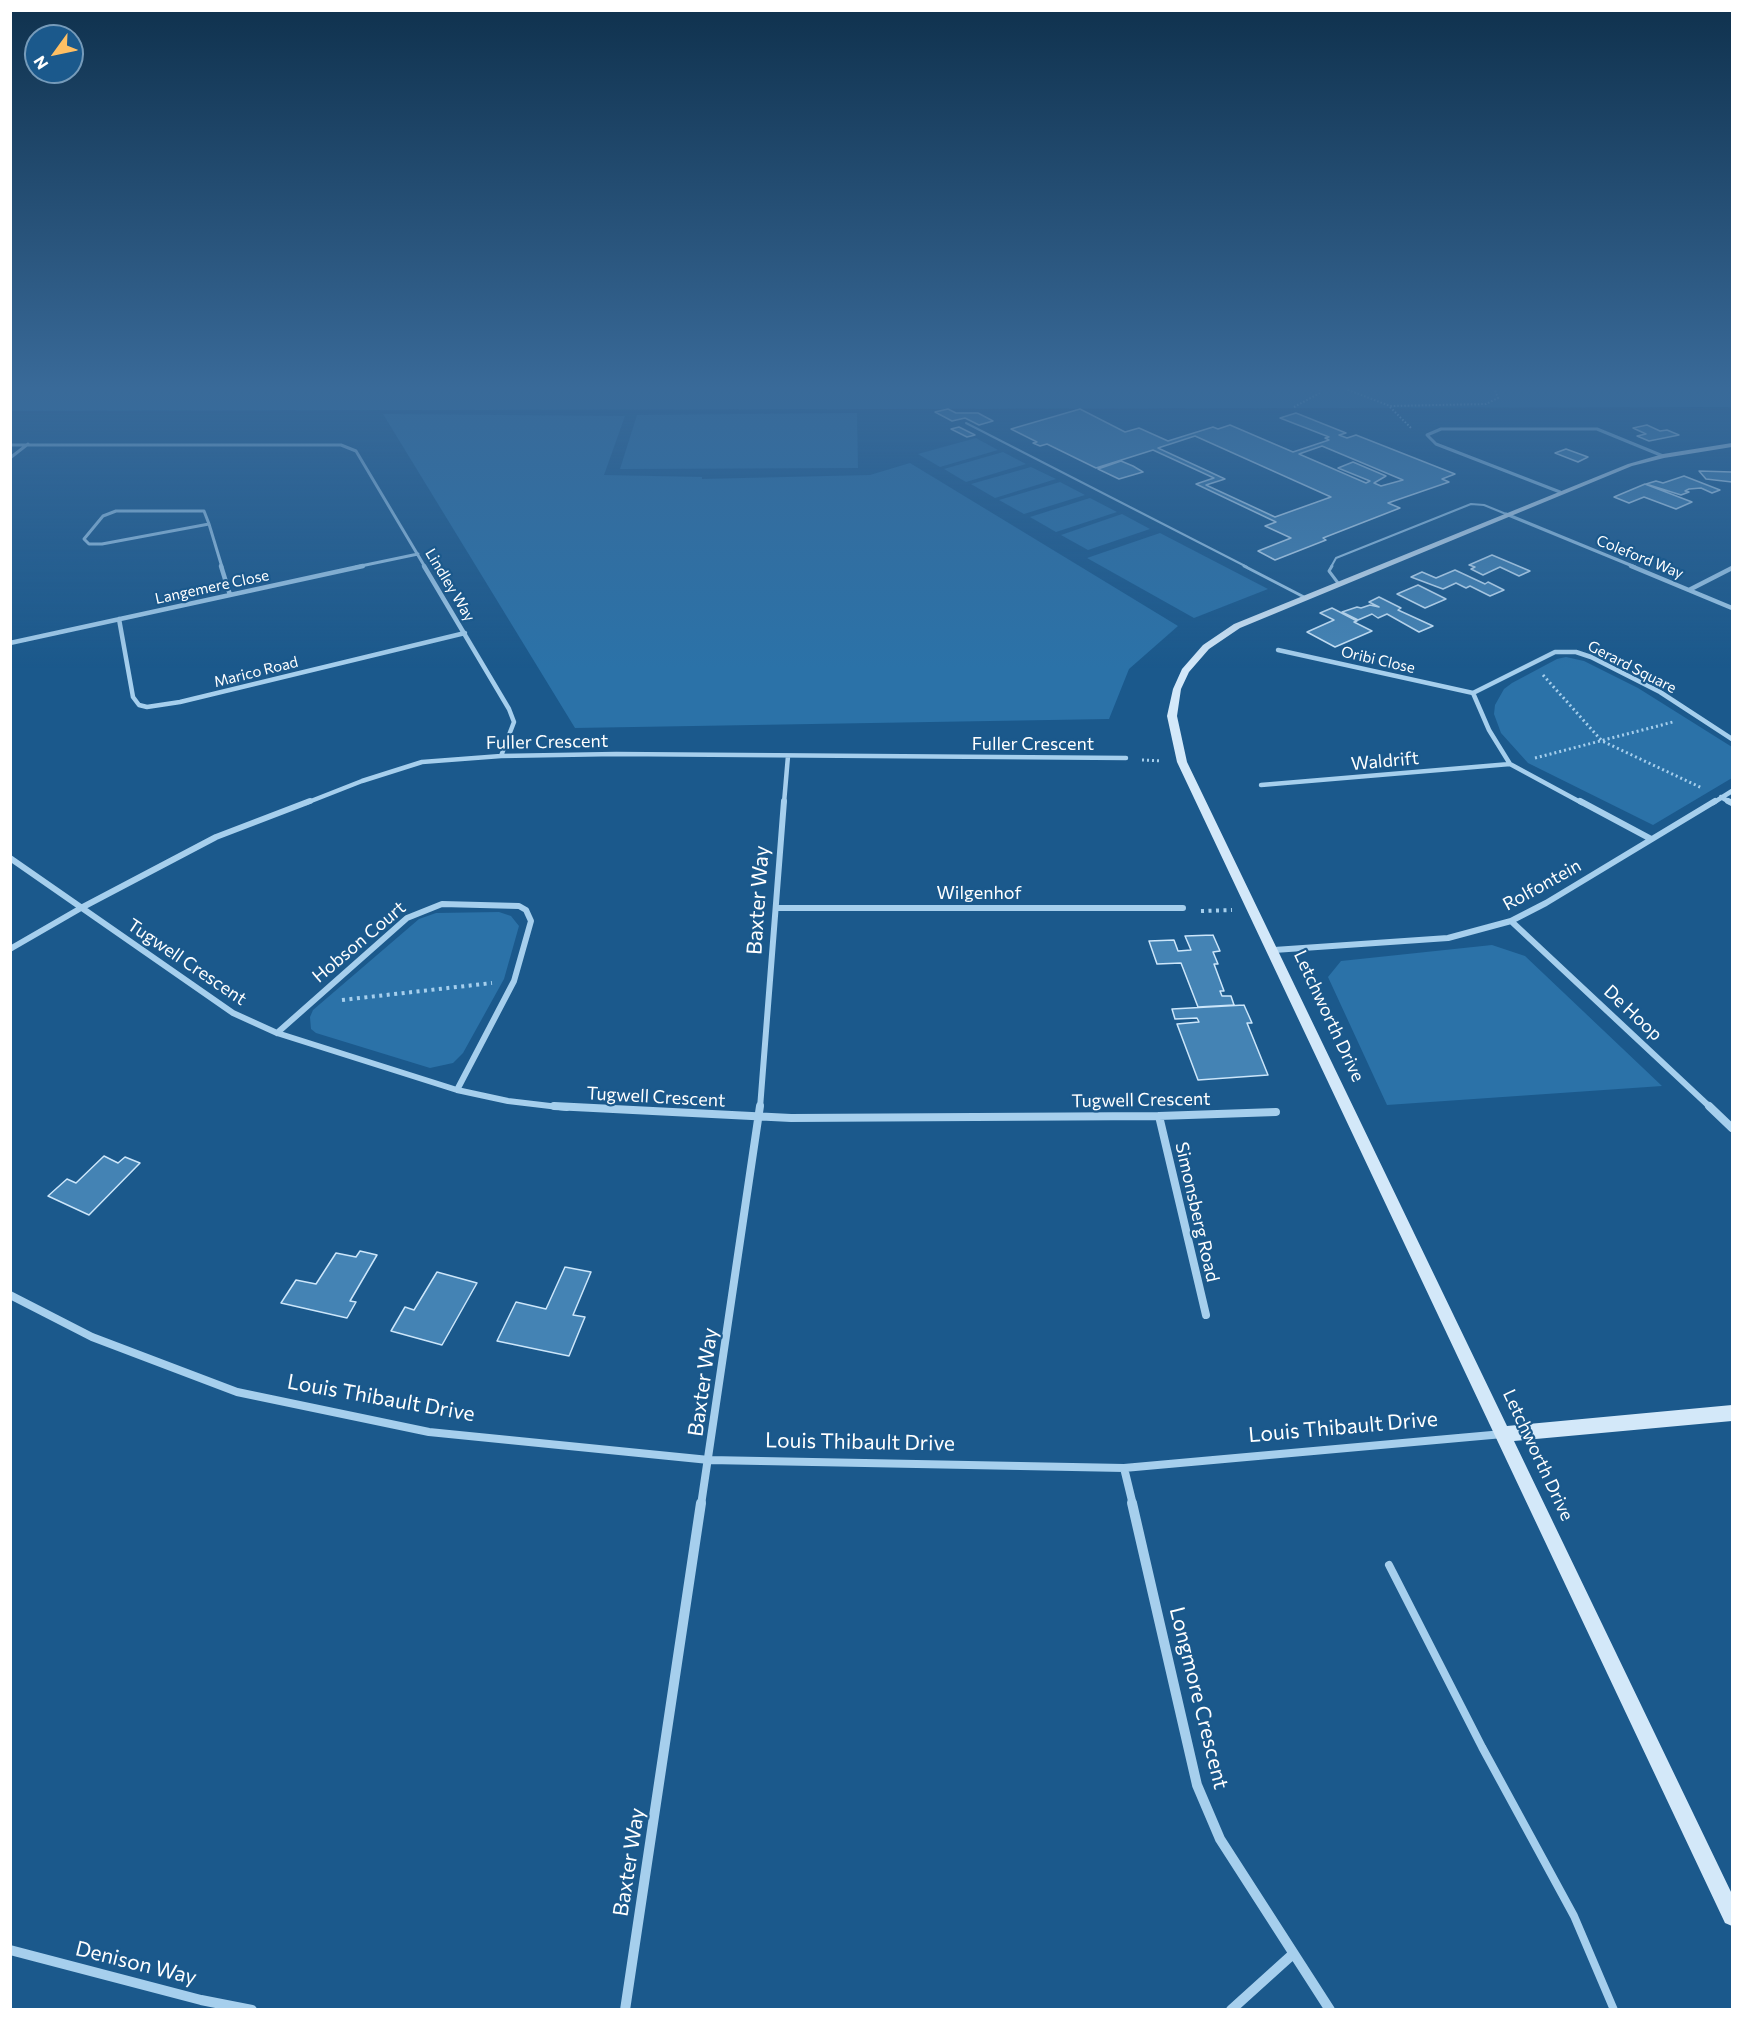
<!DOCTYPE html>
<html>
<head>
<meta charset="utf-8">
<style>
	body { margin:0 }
	#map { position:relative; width:1743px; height:2020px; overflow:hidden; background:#1b598c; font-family:Commissioner,sans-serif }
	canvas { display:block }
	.frame { position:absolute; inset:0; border:12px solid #fff; pointer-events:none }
	.north { position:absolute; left:24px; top:24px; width:60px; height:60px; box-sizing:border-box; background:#1b598c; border:2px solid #769bba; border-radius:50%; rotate:237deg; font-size:16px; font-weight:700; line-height:24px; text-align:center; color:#fff }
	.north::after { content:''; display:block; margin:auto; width:21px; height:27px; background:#ffbf63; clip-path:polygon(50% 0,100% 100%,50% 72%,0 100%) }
</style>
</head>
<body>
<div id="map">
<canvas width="1743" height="2020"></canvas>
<div class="frame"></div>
<div class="north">N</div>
</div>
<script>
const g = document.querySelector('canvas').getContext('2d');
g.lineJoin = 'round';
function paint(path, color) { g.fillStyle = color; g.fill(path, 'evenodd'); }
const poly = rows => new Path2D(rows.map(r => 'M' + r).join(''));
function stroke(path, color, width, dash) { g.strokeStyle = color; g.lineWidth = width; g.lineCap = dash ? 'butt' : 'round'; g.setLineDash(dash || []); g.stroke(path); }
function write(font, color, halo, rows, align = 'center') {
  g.font = font + ' Commissioner,sans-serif'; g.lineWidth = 4.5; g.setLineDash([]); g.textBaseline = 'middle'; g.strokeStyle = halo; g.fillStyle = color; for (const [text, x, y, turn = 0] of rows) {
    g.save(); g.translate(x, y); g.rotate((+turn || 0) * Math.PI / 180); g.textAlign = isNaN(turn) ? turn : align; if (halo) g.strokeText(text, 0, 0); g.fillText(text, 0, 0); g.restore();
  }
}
paint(poly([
	[10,386,1732,386,1732,407,11,411],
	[857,413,858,468,620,469,637,415],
	[383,414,625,416,604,475,702,477,702,479,870,475,910,463,1178,626,1129,669,1109,719,575,728],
	[976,438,998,450,940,467,918,454],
	[1003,452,1026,464,966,482,944,469],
	[1031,467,1056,479,995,498,971,484],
	[1060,482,1085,495,1024,514,999,500],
	[1090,498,1117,512,1056,532,1030,517],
	[1122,514,1150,529,1088,550,1061,535],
	[1160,533,1268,589,1194,618,1087,558],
	[1566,657,1584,661,1638,688,1732,747,1732,778,1653,825,1528,763,1501,733,1494,714,1495,705,1504,689,1512,683,1557,659],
	[499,912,511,916,519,926,504,979,463,1053,453,1063,430,1068,316,1033,311,1029,310,1017,313,1010,419,919,436,913],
	[1492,945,1525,956,1662,1086,1387,1105,1328,977,1341,961]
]), '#2b72a8');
const building = poly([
	[948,409,956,413,978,413,993,421,979,425,965,418,952,421,935,412,948,409],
	[1080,409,1125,432,1139,428,1168,441,1213,427,1218,429,1230,425,1293,452,1329,440,1325,438,1329,437,1280,418,1296,413,1346,433,1339,435,1347,438,1356,435,1455,474,1442,479,1449,482,1388,503,1400,508,1323,538,1326,540,1275,560,1258,551,1291,538,1265,526,1276,522,1196,484,1214,478,1153,450,1096,468,1047,444,1040,446,1033,443,1037,442,1011,429,1080,409],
	[1195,436,1331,497,1275,517,1206,485,1225,479,1158,448,1195,436],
	[1322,446,1403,480,1381,486,1374,483,1386,476,1353,462,1338,468,1370,481,1366,483,1299,454,1322,446],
	[1647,425,1660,431,1667,430,1679,435,1649,441,1637,436,1646,434,1633,428,1647,425],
	[959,427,975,435,967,437,951,429,959,427],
	[1566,449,1588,457,1578,462,1555,453,1566,449],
	[1121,461,1133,466,1143,472,1119,479,1098,469,1121,461],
	[1699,471,1732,472,1732,482,1706,479,1699,471],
	[1684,476,1720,490,1712,493,1701,488,1689,489,1685,491,1689,492,1681,495,1646,484,1656,481,1663,483,1684,476],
	[1645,484,1692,502,1676,509,1644,497,1629,503,1614,497,1645,484],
	[1492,555,1530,571,1519,576,1500,567,1483,575,1471,569,1475,567,1469,565,1492,555],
	[1455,570,1485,584,1488,582,1504,590,1490,596,1470,586,1466,588,1456,583,1443,589,1411,577,1422,572,1436,578,1455,570],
	[1418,585,1446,599,1425,608,1397,594,1418,585],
	[1379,597,1401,608,1398,610,1433,626,1419,632,1387,614,1378,618,1372,614,1358,620,1342,612,1357,607,1361,608,1370,605,1379,607,1369,602,1379,597],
	[1332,608,1357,621,1354,622,1372,631,1335,647,1307,632,1334,620,1320,613,1332,608],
	[1213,935,1220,951,1213,952,1218,964,1214,964,1224,991,1220,991,1222,996,1231,996,1234,1005,1198,1007,1181,963,1157,964,1149,941,1174,940,1178,951,1191,950,1185,936,1213,935],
	[1244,1005,1252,1023,1247,1023,1268,1075,1198,1080,1177,1024,1199,1022,1197,1018,1175,1019,1172,1009,1244,1005],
	[104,1156,118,1163,125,1157,140,1163,89,1215,48,1196,67,1179,76,1183,104,1156],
	[360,1251,377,1255,350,1301,356,1302,347,1318,281,1303,296,1280,316,1284,336,1253,356,1257,360,1251],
	[565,1267,591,1272,573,1315,585,1317,569,1356,497,1341,516,1302,546,1309,565,1267],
	[437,1272,477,1283,442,1345,391,1331,405,1307,414,1310,437,1272]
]);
paint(building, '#4483b4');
stroke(building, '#cce6fa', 1.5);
stroke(poly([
	[1338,386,1390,406,1486,404,1498,398,1493,386],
	[1294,407,1320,393,1319,386],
	[1390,407,1412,429]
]), '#a6cfed', 2, [1.5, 2]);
stroke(poly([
	[1543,675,1602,741,1702,788],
	[1535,758,1673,722],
	[1142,760,1162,761]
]), '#a6cfed', 3, [2, 3]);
stroke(poly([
	[1201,911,1232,910],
	[342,1000,492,983]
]), '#a6cfed', 4, [3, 4.5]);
stroke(poly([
	[966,423,1247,567],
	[1331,567,1336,558,1471,504,1484,505,1506,514]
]), '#a6cfed', 2);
stroke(poly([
	[1244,566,1304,597],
	[1332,566,1329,571,1338,583]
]), '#a6cfed', 3);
stroke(poly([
	[1389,1565,1482,1747,1574,1916,1614,2010]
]), '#a6cfed', 8);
stroke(poly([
	[10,445,341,445,356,451,425,567],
	[10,458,28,444],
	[1560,492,1436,444,1427,435,1441,429,1597,429,1663,456],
	[116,511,204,511,209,524,102,544,89,544,84,539,103,516,116,511],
	[1506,514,1635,567],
	[209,524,222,567],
	[356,567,418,554]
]), '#a6cfed', 3);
stroke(poly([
	[221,566,230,595],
	[424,566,509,709,514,722,501,756],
	[1631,566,1732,608],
	[1689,590,1732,568],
	[119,619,133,697,139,705,147,707,180,702,465,633],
	[10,643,363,566],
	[1278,650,1473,693],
	[1261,785,1510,764],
	[1721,797,1731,803],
	[306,803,362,781,422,762,501,756,616,754,1126,758],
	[784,803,788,756],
	[1582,803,1510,764,1489,730,1473,693,1555,652,1576,652,1591,657,1660,692,1732,739],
	[1713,803,1732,791]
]), '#a6cfed', 4.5);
stroke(poly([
	[1580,801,1651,839],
	[1728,801,1732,803],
	[10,858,233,1013,277,1033,457,1090,508,1101,567,1108],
	[776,908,1183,908],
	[1511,921,1711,1108],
	[10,949,81,908,216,837,310,801],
	[1274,950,1448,938,1511,921,1546,903,1715,801],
	[277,1033,407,918,442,904,519,906,526,910,531,921,514,981,457,1090],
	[760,1108,784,801]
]), '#a6cfed', 6);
stroke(poly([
	[554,1106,791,1118,1159,1116,1276,1112],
	[1709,1106,1732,1128],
	[1159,1116,1206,1315],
	[10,1295,92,1337,237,1392,429,1432,709,1460,1124,1468,1503,1434],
	[1124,1468,1133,1505],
	[701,1505,760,1106]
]), '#a6cfed', 8);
stroke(poly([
	[1132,1503,1197,1785,1220,1839,1330,2010],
	[10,1950,201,2000,252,2010],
	[625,2010,701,1503],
	[1231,2010,1293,1954]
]), '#a6cfed', 10);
paint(poly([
	[1732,443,1732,447,1664,458,1632,466,1240,628,1209,649,1189,672,1181,689,1177,716,1187,762,1507,1426,1732,1405,1732,1421,1514,1441,1732,1894,1732,1926,1725,1923,1177,762,1167,716,1173,689,1182,669,1203,645,1234,624,1628,464,1663,454,1732,443]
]), '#d3e8f9');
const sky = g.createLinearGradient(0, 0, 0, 669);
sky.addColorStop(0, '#0f314d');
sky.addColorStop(0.58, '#396a99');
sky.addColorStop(1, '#396a9900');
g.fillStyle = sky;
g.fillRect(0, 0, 1743, 669);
write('15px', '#fff', '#1b598c', [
	["Coleford Way",1640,557,22],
	["Lindley Way",450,585,59],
	["Langemere Close",212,587,-12],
	["Oribi Close",1378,660,13],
	["Gerard Square",1632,667,27],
	["Marico Road",256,672,-14]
]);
write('18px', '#fff', '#1b598c', [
	["Fuller Crescent",547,742,-1],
	["Fuller Crescent",1033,744],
	["Waldrift",1385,761,-5],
	["Rolfontein",1542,885,-29],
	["Wilgenhof",979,893],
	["Hobson Court",359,942,-40],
	["Tugwell Crescent",187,962,34],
	["De Hoop",1633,1013,43],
	["Letchworth Drive",1329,1016,65],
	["Tugwell Crescent",656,1097,3],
	["Tugwell Crescent",1141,1100,-1],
	["Simonsberg Road",1197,1212,77],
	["Letchworth Drive",1538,1455,65]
]);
write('21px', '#fff', '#1b598c', [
	["Baxter Way",758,900,-86],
	["Baxter Way",703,1382,-82],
	["Louis Thibault Drive",381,1398,10],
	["Louis Thibault Drive",1343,1427,-5],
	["Louis Thibault Drive",860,1442,1],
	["Longmore Crescent",1199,1698,76],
	["Baxter Way",629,1862,-81],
	["Denison Way",136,1963,14]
]);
</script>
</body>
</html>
